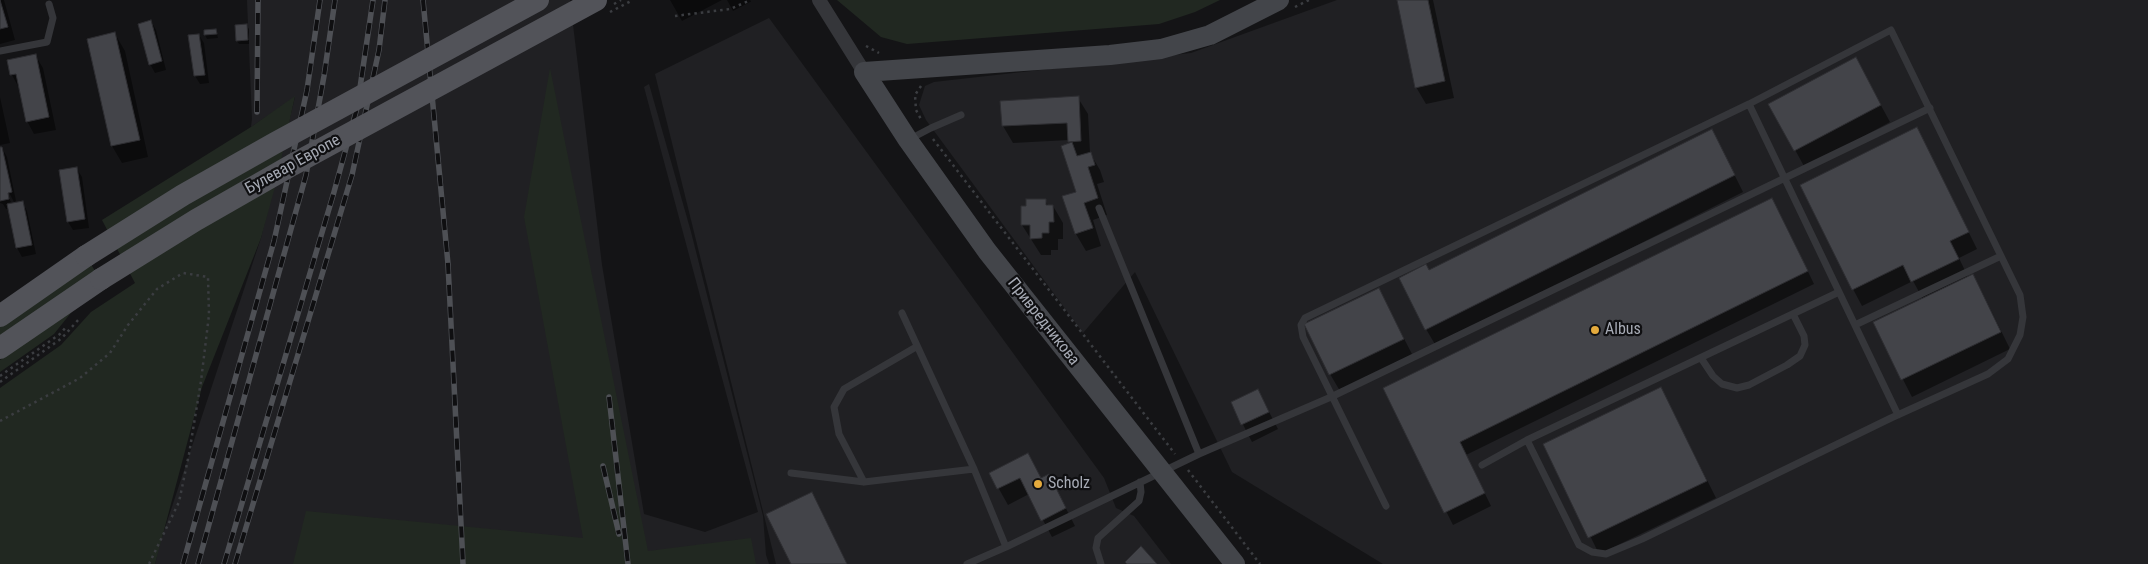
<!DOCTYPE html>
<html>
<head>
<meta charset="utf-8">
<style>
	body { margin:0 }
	canvas { display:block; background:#141416 }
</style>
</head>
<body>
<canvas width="2148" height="564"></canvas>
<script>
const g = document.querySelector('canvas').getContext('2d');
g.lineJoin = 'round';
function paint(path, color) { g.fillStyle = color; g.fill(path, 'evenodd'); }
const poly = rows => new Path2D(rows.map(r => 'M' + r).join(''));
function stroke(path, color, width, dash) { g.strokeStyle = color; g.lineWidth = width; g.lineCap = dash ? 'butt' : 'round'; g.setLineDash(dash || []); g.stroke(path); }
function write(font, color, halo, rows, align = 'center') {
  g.font = font + ' "Roboto Condensed",sans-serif'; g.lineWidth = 4.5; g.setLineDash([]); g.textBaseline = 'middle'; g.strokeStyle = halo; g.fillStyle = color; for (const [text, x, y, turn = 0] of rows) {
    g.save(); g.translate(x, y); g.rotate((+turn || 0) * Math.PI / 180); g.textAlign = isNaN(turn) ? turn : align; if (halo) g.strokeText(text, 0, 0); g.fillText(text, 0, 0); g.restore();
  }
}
paint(poly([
	[247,0,570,0,602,265,644,514,705,532,758,512,644,87,649,84,691,232,763,516,766,555,769,564,155,564,159,546,261,238,295,97,251,127,252,119],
	[1337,0,2148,0,2148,564,1383,564,1232,472,1135,272,1083,333,926,120,919,105,925,86,934,82,1191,53],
	[769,18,1104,478,1116,508,1134,516,1171,564,776,564,655,74]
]), '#202023');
paint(poly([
	[837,0,1220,0,1195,12,1159,24,907,44,881,37],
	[550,68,648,551,751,538,756,564,293,564,306,511,583,538,524,217],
	[295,96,275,187,261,238,202,387,155,564,0,564,0,388,61,345,91,312,135,283,102,220,251,127],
	[90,263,97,274,0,340,0,326],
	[74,309,54,334,0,372,0,360]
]), '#212821');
paint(poly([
	[0,0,4,0,15,40,0,44],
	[670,0,722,0,682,21],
	[727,0,752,0,752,1,733,11],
	[1398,0,1433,0,1454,98,1426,104,1416,87],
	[151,21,156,30,166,70,155,73,150,64],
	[246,25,249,29,249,44,239,44,237,41],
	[216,30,218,38,207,39,205,35],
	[115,34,125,51,148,157,122,163,112,146,89,39],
	[199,35,204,43,209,83,200,84,195,76],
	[35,55,43,68,56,130,34,134,27,121,19,88,12,75,9,61],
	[1865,76,1890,122,1805,168,1770,104],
	[0,97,10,143,0,145],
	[1078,98,1088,114,1090,153,1100,170,1104,182,1097,184,1107,215,1093,220,1101,246,1086,251,1076,234,1064,197,1077,193,1069,140,1013,143,1003,126],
	[1926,146,1977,249,1959,258,1968,277,1973,275,1982,292,2010,349,1912,397,1874,323,1923,299,1913,281,1862,306,1853,289],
	[2,148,7,157,16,201,14,202,6,187,4,189,11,202,7,203,7,205,22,202,27,211,36,254,22,257,17,248,9,209,6,209,3,204,0,203,0,149],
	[1721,148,1743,192,1436,346,1426,329,1429,272],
	[77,169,82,177,89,228,73,230,68,222],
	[1045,200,1049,207,1053,206,1063,223,1063,239,1058,239,1058,250,1051,250,1051,255,1041,255,1022,225],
	[1779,212,1814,284,1466,455,1491,506,1453,525,1385,389],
	[1379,290,1413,356,1340,391,1330,374],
	[1661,388,1716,498,1599,554,1545,444],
	[1258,391,1278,429,1252,442,1232,403],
	[990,473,1042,480,1058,493,1075,526,1052,537,1029,494,1008,505],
	[812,493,821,510,847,564,792,564]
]), '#0007');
const building = poly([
	[0,0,8,27,0,29,0,0],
	[1397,0,1428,0,1445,81,1415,88,1397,0],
	[151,20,162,61,149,65,138,24,151,20],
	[247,24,248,40,236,41,235,25,247,24],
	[216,29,217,34,204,35,204,30,216,29],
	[115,32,140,140,111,146,87,39,115,32],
	[199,34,205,75,194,76,188,35,199,34],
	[36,54,49,117,26,122,16,74,10,75,7,60,36,54],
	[1856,57,1881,105,1794,151,1768,104,1856,57],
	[1079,96,1081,141,1068,142,1067,123,1002,126,1000,101,1079,96],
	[1917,127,1969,232,1950,241,1959,259,1911,282,1903,265,1852,290,1800,185,1917,127],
	[1712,129,1735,175,1425,330,1399,278,1426,264,1429,270,1712,129],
	[1072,142,1077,156,1091,152,1095,165,1088,167,1098,198,1084,203,1093,228,1075,234,1062,196,1076,192,1061,146,1072,142],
	[0,147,2,147,12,192,8,193,9,199,0,201,0,147],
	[77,167,85,219,67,222,59,170,77,167],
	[1772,198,1808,271,1460,442,1485,493,1444,513,1383,388,1772,198],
	[1026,199,1046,199,1046,205,1053,205,1054,222,1049,222,1049,233,1042,233,1042,238,1030,239,1030,225,1021,225,1021,206,1026,206,1026,199],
	[23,201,32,245,16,248,7,204,23,201],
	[1973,274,2001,332,1901,380,1873,322,1973,274],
	[1379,288,1404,339,1329,375,1304,324,1379,288],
	[1661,387,1707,481,1588,538,1543,444,1661,387],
	[1258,389,1269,412,1241,425,1231,402,1258,389],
	[1028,453,1041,478,1049,474,1066,508,1041,521,1020,478,997,489,989,473,1028,453],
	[812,492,847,564,791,564,766,514,812,492],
	[1141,546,1157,564,1127,564,1125,562,1141,546]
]);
paint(building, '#434449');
stroke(building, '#2e2e32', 1);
stroke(poly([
	[1295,7,1309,0],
	[675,16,730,9,751,0],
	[866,46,879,53],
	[921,86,915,95,916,110,922,121],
	[933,139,1175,454],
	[0,376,60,334,67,326],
	[0,382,62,338,80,318],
	[0,421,80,378,110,353,128,325,157,289,183,273,208,277,209,315,201,381,189,454,179,502,149,564],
	[1188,470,1260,564]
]), '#3b3d41', 2.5, [2.5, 4]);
stroke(poly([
	[0,51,47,42,53,18,49,4],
	[1749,104,1898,415],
	[910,139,931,128,961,115],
	[1099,208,1199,454],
	[902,313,974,469,1006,547],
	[1855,325,2001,256],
	[1701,358,1713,376,1722,384,1737,388,1749,385,1787,365,1800,356,1805,345,1804,336,1793,314],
	[1482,465,1527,440,1839,292],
	[791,473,864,482,974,469],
	[864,482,839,434,834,407,844,389,916,347],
	[1386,506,1303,337,1301,325,1305,318,1749,104,1891,30,2020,295,2023,317,2020,335,2008,359,1988,374,1891,418,1642,539,1606,554,1592,552,1579,545,1527,440],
	[967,564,1006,547,1199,454,1331,397,1930,108],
	[1101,564,1096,548,1098,538,1139,501,1141,492,1140,482]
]), '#35363a', 7);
stroke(poly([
	[819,0,864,72]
]), '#35363a', 14);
stroke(poly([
	[1235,564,987,251,908,140,864,72,1110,55,1161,49,1210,35,1279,0]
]), '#43454a', 20);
stroke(poly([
	[0,316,86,256],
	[0,348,101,279]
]), '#525359', 22);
const rail = poly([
	[423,0,448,264,463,564],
	[257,112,258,0],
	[609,397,628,564],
	[603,466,619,534],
	[183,564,274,241,307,90,320,0],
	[198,564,306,175,324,76,335,0],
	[224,564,334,192,357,108,373,0],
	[235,564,352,175,379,50,385,0]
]);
stroke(rail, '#4e5055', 5.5);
stroke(rail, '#0f0f11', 4, [11]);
stroke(poly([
	[614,4,621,0],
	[610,12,633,0]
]), '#3b3d41', 2.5, [2.5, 4]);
stroke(poly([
	[86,256,183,195,275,143,538,0],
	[101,279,196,220,292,165,596,0]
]), '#525359', 22);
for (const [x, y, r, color] of [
	[1595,330,5,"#e5ab3d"],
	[1038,484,5,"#e5ab3d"]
]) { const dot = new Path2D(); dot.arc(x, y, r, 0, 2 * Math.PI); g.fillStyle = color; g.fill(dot); stroke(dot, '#0f0f11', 2); }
write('16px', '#a7abb5', '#0f0f11', [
	["Булевар Европе",293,165,-29],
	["Привредникова",1043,322,52]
]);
write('16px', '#a7abb5', '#0f0f11', [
	["Albus",1605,330],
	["Scholz",1048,484]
], 'left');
</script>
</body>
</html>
